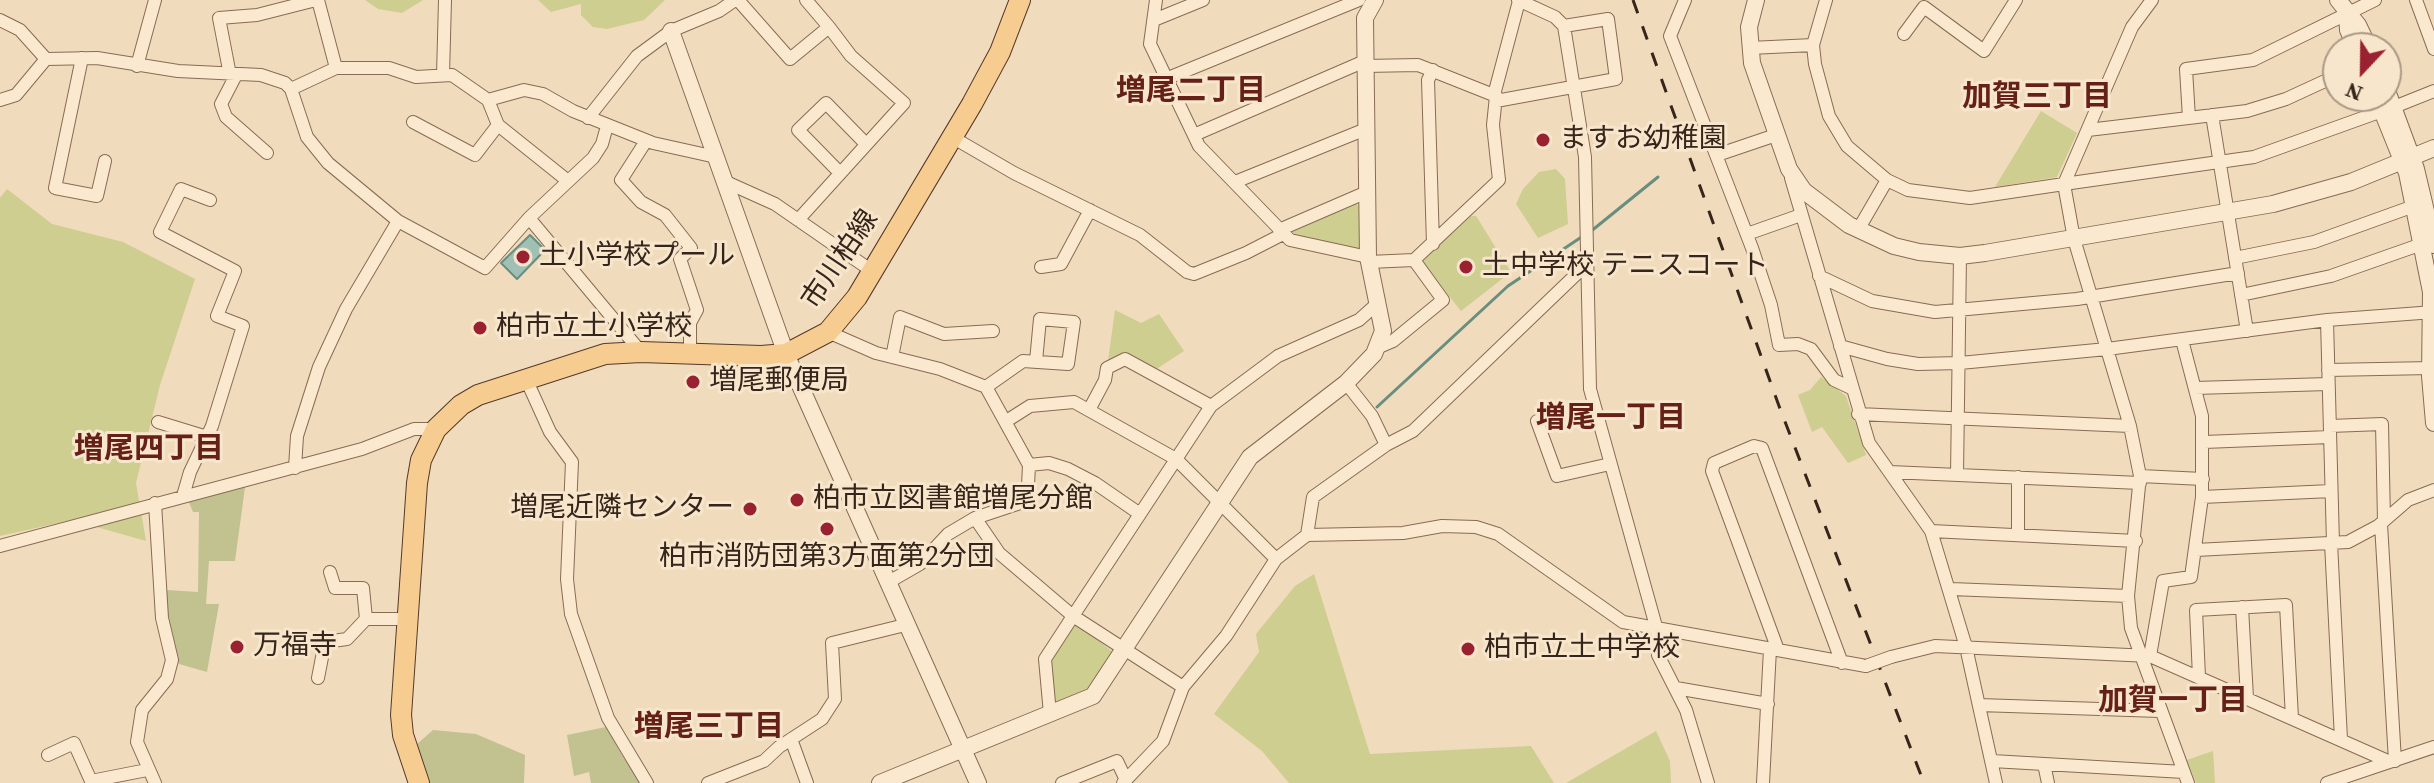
<!DOCTYPE html>
<html>
<head>
<meta charset="utf-8">
<style>
	body { margin:0 }
	#map { position:relative; width:2434px; height:783px; overflow:hidden; background:#f0dbbc; font-family:"Source Serif 4",serif }
	canvas { display:block }
	.north { position:absolute; left:2322px; top:32px; width:80px; height:80px; box-sizing:border-box; background:#f7e6cc; border:2px solid #aa9985; border-radius:50%; rotate:202deg; font-size:22px; font-weight:700; line-height:32px; text-align:center; color:#36251b }
	.north::after { content:''; display:block; margin:auto; width:28px; height:36px; background:#9a2230; clip-path:polygon(50% 0,100% 100%,50% 72%,0 100%) }
</style>
</head>
<body>
<div id="map">
<canvas width="2434" height="783"></canvas>
<div class="north">N</div>
</div>
<script>
const g = document.querySelector('canvas').getContext('2d');
g.lineJoin = 'round';
function paint(path, color) { g.fillStyle = color; g.fill(path, 'evenodd'); }
const poly = rows => new Path2D(rows.map(r => 'M' + r).join(''));
function stroke(path, color, width, dash) { g.strokeStyle = color; g.lineWidth = width; g.lineCap = dash ? 'butt' : 'round'; g.setLineDash(dash || []); g.stroke(path); }
function write(font, color, halo, rows, align = 'center') {
  g.font = font + ' "Source Serif 4","Noto Sans JP",serif'; g.lineWidth = 6; g.setLineDash([]); g.textBaseline = 'middle'; g.strokeStyle = halo; g.fillStyle = color; for (const [text, x, y, turn = 0] of rows) {
    g.save(); g.translate(x, y); g.rotate((+turn || 0) * Math.PI / 180); g.textAlign = isNaN(turn) ? turn : align; if (halo) g.strokeText(text, 0, 0); g.fillText(text, 0, 0); g.restore();
  }
}
paint(poly([
	[365,0,423,0,402,13,378,9],
	[538,0,665,0,644,20,607,29,593,27,581,15,581,4,551,12],
	[2041,111,2077,133,2057,177,1995,187],
	[1556,169,1565,179,1568,224,1538,238,1516,204,1523,189,1539,172],
	[7,189,52,224,123,242,195,279,160,385,136,483,146,541,72,520,0,536,0,198],
	[1356,204,1361,207,1361,247,1357,250,1293,235,1293,229],
	[1471,216,1476,216,1511,272,1461,311,1421,261],
	[1115,310,1141,323,1159,314,1184,351,1155,370,1125,353,1108,361],
	[1821,377,1846,396,1866,455,1848,463,1822,427,1812,432,1798,395,1810,390],
	[1314,574,1370,754,1531,746,1554,783,1289,783,1262,751,1214,714,1259,652,1256,634,1295,586],
	[1077,624,1113,652,1090,688,1058,702,1053,700,1052,658,1071,627],
	[1656,731,1670,761,1671,783,1566,783],
	[2213,751,2215,783,2196,783,2187,760]
]), '#cdce90');
paint(poly([
	[245,487,235,561,209,561,206,604,219,604,207,672,179,664,167,621,167,590,198,592,199,512,193,512,188,500],
	[606,727,623,757,642,783,591,783,589,772,574,776,567,735],
	[433,730,476,734,525,755,524,783,429,783,416,745]
]), '#c1c290');
const water = poly([
	[530,235,545,250,517,279,501,263,530,235]
]);
paint(water, '#a0c0b4');
stroke(water, '#688e80', 2);
stroke(poly([
	[1590,232,1658,177],
	[1377,407,1508,286,1583,236]
]), '#688e80', 3);
const minor = poly([
	[318,0,336,68],
	[738,0,790,59,829,27,806,0],
	[1156,0,1150,44,1199,146,1290,240,1368,257],
	[1518,0,1555,17,1564,26,1585,157,1590,389,1657,630,1658,655,1686,710,1708,783],
	[1685,0,1670,36,1752,248,1771,305,1779,345,1798,344,1811,349,1834,380,1851,388],
	[1826,0,1813,45,1815,64,1829,116,1847,146,1887,180,1908,190,1970,198,2064,184,2132,27,2152,0],
	[2416,0,2434,49],
	[0,20,20,30,46,59],
	[1154,20,1203,0],
	[1904,34,1924,7,1984,51,2016,0],
	[1750,48,1813,45],
	[82,58,55,188,97,196,105,161],
	[137,66,155,0],
	[1365,66,1418,65,1496,96,1493,125,1499,180,1414,260,1369,262],
	[1433,70,1428,80,1433,244],
	[230,75,219,18,257,15,316,0],
	[236,75,221,104,226,117,267,153],
	[443,75,445,0],
	[1168,78,1359,0],
	[1494,95,1519,1],
	[0,100,16,95,46,59,97,58,178,71,261,75,285,83,291,89],
	[488,100,498,125,568,181],
	[1496,101,1616,79,1608,19,1564,26],
	[2394,107,2434,91],
	[2212,115,2247,331],
	[588,118,637,56,671,31,719,11,735,0],
	[2189,118,2186,69,2253,60,2375,0],
	[413,122,475,155,498,125],
	[2088,130,2247,111,2286,99,2338,75],
	[1194,135,1365,61],
	[952,137,1014,173,1140,235,1187,272,1194,274,1246,253,1283,234],
	[646,141,621,180,641,202,665,215,691,248,680,259,697,310,690,323,690,354],
	[1717,155,1776,135],
	[840,173,798,130,826,103,866,144],
	[1791,178,1869,443,1931,531,1966,647,1996,783],
	[726,182,775,204,872,271],
	[1235,182,1366,129],
	[529,218,593,158,602,144,607,126],
	[798,220,904,103,851,56,829,27],
	[1279,230,1367,192],
	[1858,230,1887,180],
	[1747,234,1801,215],
	[2235,258,2314,242,2414,206],
	[1041,267,1061,264,1090,210],
	[1819,276,1872,301,1935,312,2077,299,2238,273],
	[2241,295,2331,276,2422,244],
	[2327,320,2333,543],
	[828,332,876,353,940,369,986,387,1029,465,1049,463,1068,469,1095,483,1140,514],
	[1840,346,1887,359,1918,364,1960,363,2107,349,2327,320,2434,312],
	[1379,347,1393,341,1443,300,1414,260],
	[641,352,529,218,485,268,398,221,328,163,307,137,291,89,336,68,389,68,416,77,452,75,488,100,524,90,543,94,573,111,653,143,716,157],
	[892,357,900,317,944,334,993,331],
	[2328,370,2431,368],
	[526,379,550,432,572,462,567,579,571,614,608,718,647,783],
	[986,387,1023,361,1068,364,1074,322,1040,319,1036,361],
	[2195,388,2328,384],
	[1089,410,1105,380,1107,368,1125,359,1211,406],
	[1858,414,2130,426],
	[1008,420,1030,406,1074,402,1176,459,1276,559],
	[1537,421,1557,476,1610,464],
	[158,422,207,437],
	[2330,426,2382,424,2384,521],
	[2204,442,2330,437],
	[1386,445,1413,431,1587,264],
	[295,468,297,436,319,367,346,309,398,221],
	[1890,472,2140,483],
	[1957,475,1960,256],
	[2140,476,2203,479],
	[2018,477,2018,535],
	[183,496,190,472,212,426,243,326,217,316,235,271,160,232,181,189,210,200],
	[2202,497,2331,491],
	[975,518,1020,503,1028,486,1029,465],
	[2381,524,2395,761],
	[1931,531,2136,541],
	[1307,535,1313,497,1386,445,1372,416,1346,383],
	[2331,543,2341,739],
	[0,546,362,449,414,429,436,429],
	[2196,550,2348,542,2378,526,2408,500,2434,490],
	[330,572,335,588,363,588,366,619],
	[887,583,920,564,948,534,975,518,999,553,1073,616,1045,659,1050,714],
	[1951,589,2128,596],
	[2242,607,2247,698],
	[1778,650,1712,471,1714,463,1754,446,1762,448,1842,663],
	[2150,656,2163,581,2191,577,2202,497,2202,416,2182,340],
	[1891,657,1935,646,2150,656,2390,762],
	[2199,677,2196,610,2286,605,2292,718],
	[318,678,325,642,347,639,366,619,407,619],
	[1183,687,1073,616,1211,406,1278,356,1359,320,1378,303],
	[1676,688,1768,704],
	[1979,705,2160,711],
	[791,739,807,783],
	[48,755,74,743,91,781,147,770],
	[1992,761,2184,772],
	[2044,764,2048,783],
	[155,783,137,742,142,710,167,679,172,660,162,618,155,503],
	[708,783,764,761,779,747,822,719,835,699,832,643,905,625],
	[1062,783,1117,761,1126,780],
	[1123,783,1163,741,1183,687,1226,636,1276,559,1307,535,1403,533,1442,526,1476,527,1498,534,1623,622,1866,666],
	[1763,783,1770,649],
	[2188,783,2131,628,2128,596,2140,476,2130,426,2074,239,2064,184,2254,157,2382,111],
	[2327,783,2434,747]
]);
const tertiary = poly([
	[1756,0,1749,27,1752,63,1789,169,1804,191,1849,225,1894,246,1919,252,1960,256,1985,253,2273,204,2351,182,2434,148],
	[2338,0,2358,25,2369,48],
	[2347,15,2348,30,2356,48],
	[671,31,786,354,978,783],
	[2386,88,2416,169,2434,245],
	[2376,96,2407,173,2431,292,2430,376,2434,423],
	[880,783,1093,696,1250,457,1346,383,1374,354,1383,331,1368,257,1365,18,1375,0]
]);
const primary = poly([
	[419,783,403,735,401,715,417,483,421,460,436,429,461,405,478,395,605,354,641,352,761,356,786,354,828,332,857,297,972,104,1000,52,1020,0]
]);
stroke(minor, '#886b55', 14);
stroke(tertiary, '#886b55', 18);
stroke(primary, '#55392a', 22);
stroke(minor, '#fae9cf', 12);
stroke(tertiary, '#fae9cf', 16);
stroke(primary, '#f6cc91', 20);
stroke(poly([
	[1633,0,1779,406,1924,783]
]), '#36251b', 3, [14, 14]);
const minorBridge = poly([
	[1866,666,1891,657]
]);
stroke(minorBridge, '#886b55', 14, []);
stroke(minorBridge, '#fae9cf', 12);
for (const [x, y, r, color] of [
	[1543,140,8,"#9a2230"],
	[523,257,8,"#9a2230"],
	[1466,267,8,"#9a2230"],
	[480,328,8,"#9a2230"],
	[693,382,8,"#9a2230"],
	[797,500,8,"#9a2230"],
	[750,509,8,"#9a2230"],
	[827,529,8,"#9a2230"],
	[237,647,8,"#9a2230"],
	[1468,649,8,"#9a2230"]
]) { const dot = new Path2D(); dot.arc(x, y, r, 0, 2 * Math.PI); g.fillStyle = color; g.fill(dot); stroke(dot, '#f7e6cc', 3); }
write('28px', '#36251b', '#f7e6cc', [
	["ますお幼稚園",1559,140],
	["土小学校プール",539,257],
	["土中学校 テニスコート",1482,267],
	["柏市立土小学校",496,328],
	["増尾郵便局",709,382],
	["柏市立図書館増尾分館",813,500],
	["増尾近隣センター",734,509,"right"],
	["柏市消防団第3方面第2分団",827,558,"center"],
	["万福寺",253,647],
	["柏市立土中学校",1484,649]
], 'left');
write('28px', '#36251b', '#f7e6cc', [
	["市川柏線",841,260,-56]
]);
write('bold 30px', '#652018', '#f7e6cc', [
	["増尾二丁目",1191,92],
	["加賀三丁目",2037,98],
	["増尾一丁目",1611,419],
	["増尾四丁目",149,450],
	["加賀一丁目",2173,702],
	["増尾三丁目",709,728]
]);
</script>
</body>
</html>
